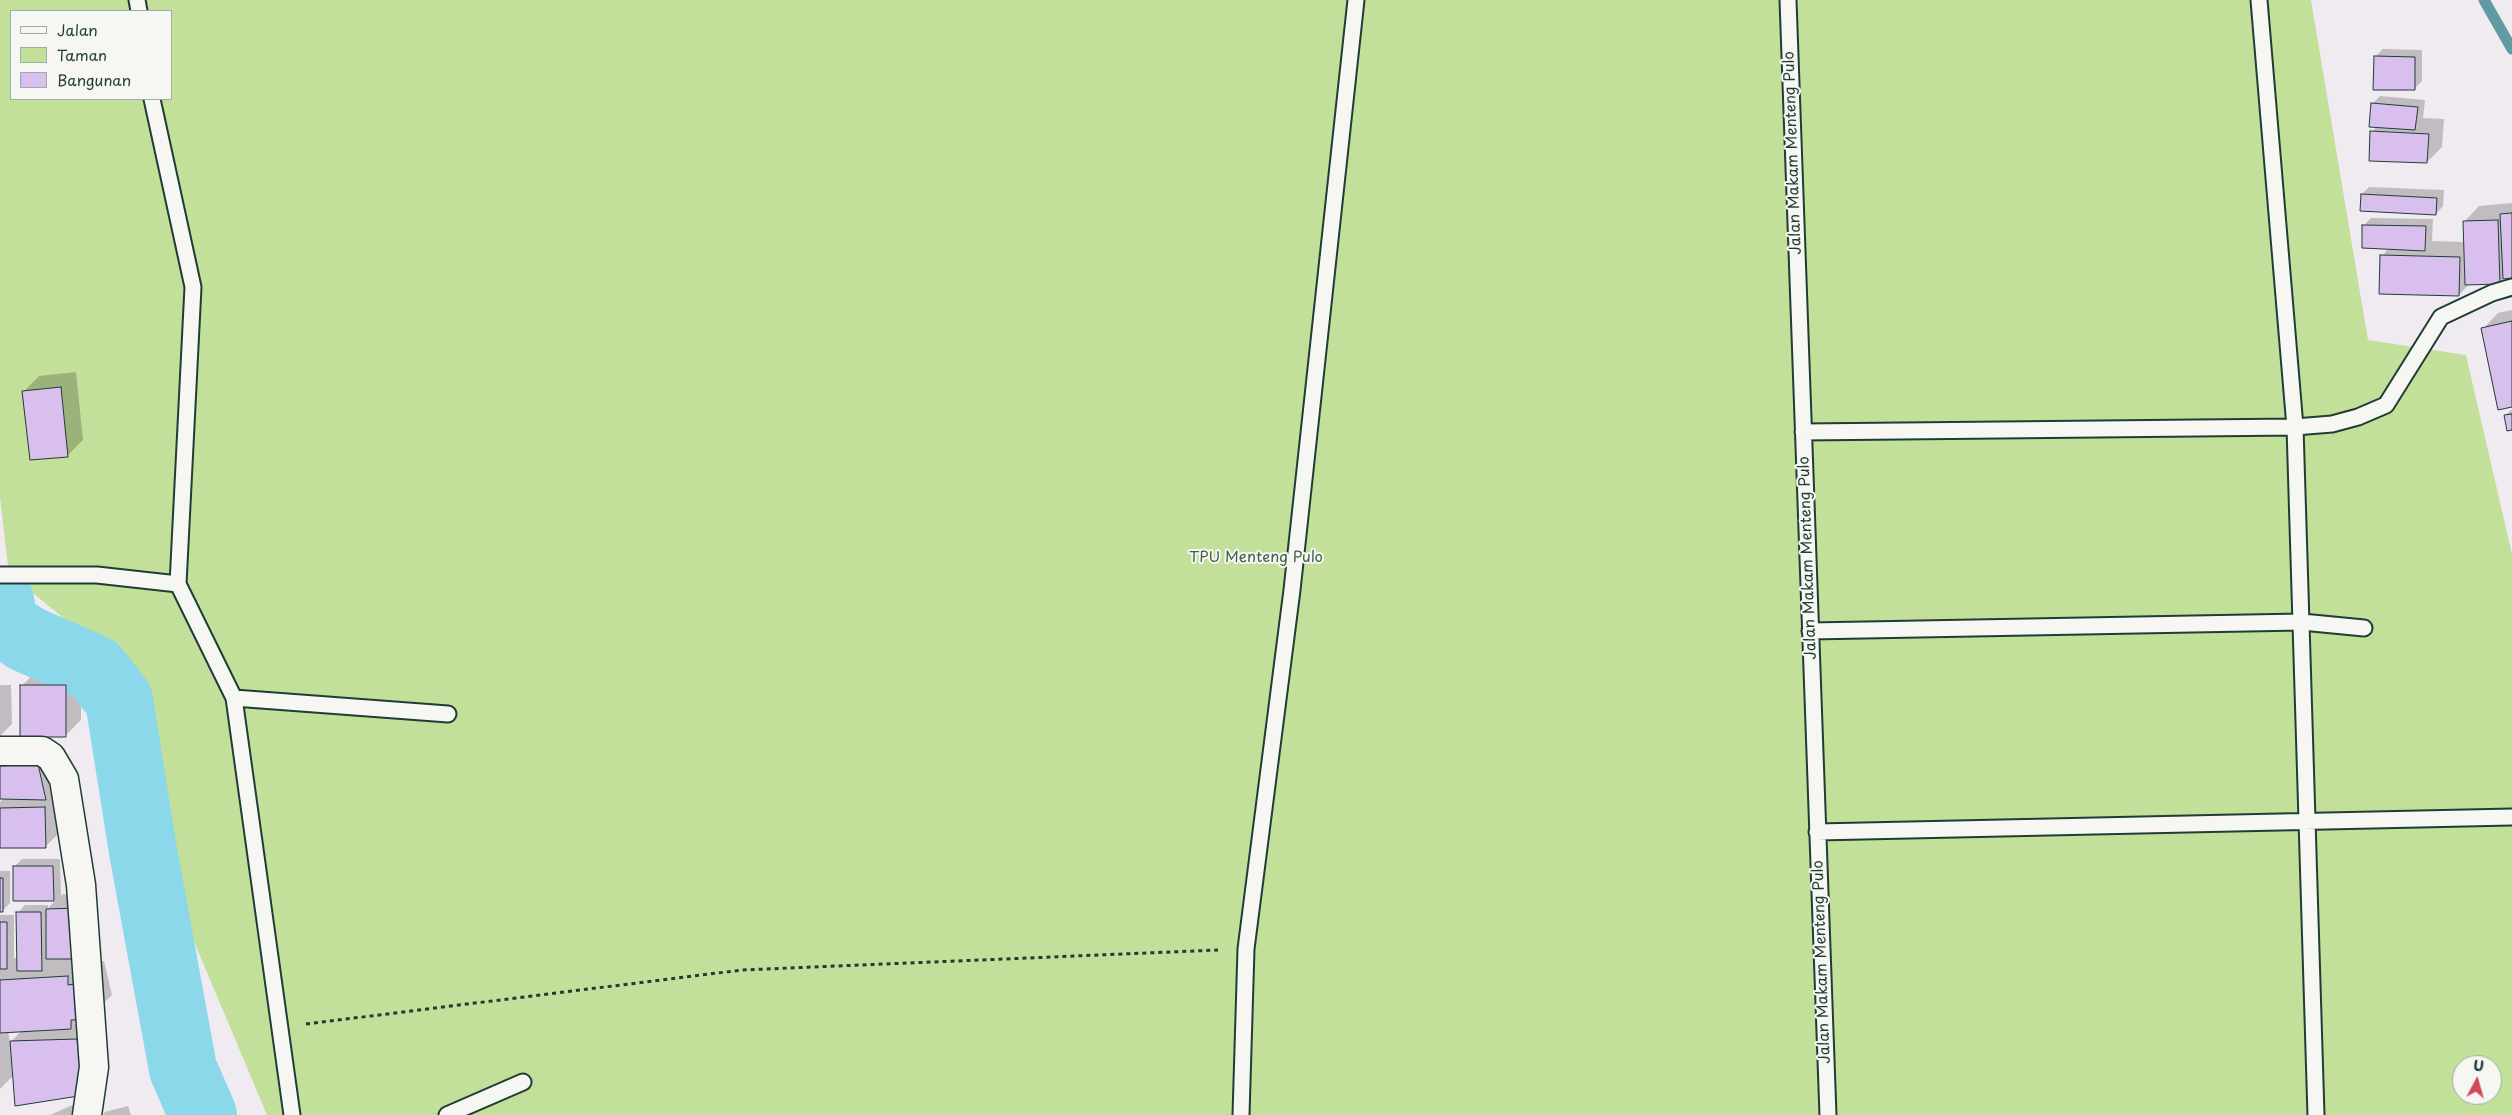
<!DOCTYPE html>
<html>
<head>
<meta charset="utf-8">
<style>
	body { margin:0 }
	#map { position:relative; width:2512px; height:1115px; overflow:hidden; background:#f0ebf1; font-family:"Playpen Sans",sans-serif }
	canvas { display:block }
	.legend { position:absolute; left:10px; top:10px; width:162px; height:90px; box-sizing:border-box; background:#f6f6f2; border:1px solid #a0aca6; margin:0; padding:6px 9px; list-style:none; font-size:15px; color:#1f3d34 }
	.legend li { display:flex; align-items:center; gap:10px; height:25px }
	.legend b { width:25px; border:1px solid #a0aca6 }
	.north { position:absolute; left:2452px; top:1055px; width:50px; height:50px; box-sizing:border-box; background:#f6f6f2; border:1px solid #a0aca6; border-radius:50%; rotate:6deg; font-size:14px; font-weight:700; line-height:20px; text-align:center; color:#1f3d34 }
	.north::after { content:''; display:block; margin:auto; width:18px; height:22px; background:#d1495b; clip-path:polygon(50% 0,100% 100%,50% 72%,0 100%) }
</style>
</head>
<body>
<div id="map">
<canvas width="2512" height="1115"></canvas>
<ul class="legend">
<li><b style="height:6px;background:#f6f6f2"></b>Jalan</li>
<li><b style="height:14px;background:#c2e099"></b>Taman</li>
<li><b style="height:14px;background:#d9bfee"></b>Bangunan</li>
</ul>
<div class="north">U</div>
</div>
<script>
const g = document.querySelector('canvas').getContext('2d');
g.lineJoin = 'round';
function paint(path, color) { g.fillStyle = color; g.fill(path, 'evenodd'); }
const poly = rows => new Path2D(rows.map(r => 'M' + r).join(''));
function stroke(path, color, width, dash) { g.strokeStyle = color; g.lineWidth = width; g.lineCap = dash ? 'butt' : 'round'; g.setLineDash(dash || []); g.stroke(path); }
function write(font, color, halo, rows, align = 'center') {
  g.font = font + ' "Playpen Sans",sans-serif'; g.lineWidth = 4; g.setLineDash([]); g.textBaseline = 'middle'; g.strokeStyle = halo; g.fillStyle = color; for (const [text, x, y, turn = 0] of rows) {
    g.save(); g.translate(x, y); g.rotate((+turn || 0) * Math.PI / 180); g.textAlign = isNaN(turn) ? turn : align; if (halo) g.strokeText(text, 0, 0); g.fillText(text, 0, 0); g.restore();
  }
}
paint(poly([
	[0,0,2311,0,2368,340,2466,355,2512,554,2512,1115,267,1115,174,894,137,677,9,574,0,498],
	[11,11,171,11,171,99,11,99],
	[2462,1065,2492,1065,2492,1095,2462,1095]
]), '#c2e099');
paint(poly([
	[2383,49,2422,50,2422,81,2414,89,2375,57],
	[2380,96,2425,100,2423,118,2444,119,2442,147,2427,162,2372,132,2377,126,2372,104],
	[2369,187,2444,190,2443,206,2436,214,2362,194],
	[2512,203,2512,277,2505,277,2499,283,2470,283,2459,295,2382,256,2389,248,2364,225,2371,218,2433,219,2432,241,2464,242,2464,222,2479,206],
	[2512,310,2512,406,2483,329,2498,313],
	[76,372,83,440,67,456,24,391,39,376],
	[2512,409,2512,429,2505,416],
	[37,670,81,670,81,720,65,736,22,686],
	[0,685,11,685,12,724,0,736],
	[53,749,61,783,52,792,60,792,61,831,45,847,0,847,0,802,4,798,0,798,0,759],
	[22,859,60,859,61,896,63,894,94,893,90,963,104,961,112,995,89,1017,80,1018,74,1024,92,1024,100,1078,14,1075,0,1089,0,915,14,915,14,958,18,958,18,913,25,905,48,905,48,908,56,900,14,900,14,867],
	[22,1030,10,1043,8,1031],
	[0,871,10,871,10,903,3,910,0,910],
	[77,1103,83,1115,50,1115],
	[128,1106,131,1115,103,1115,105,1112]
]), '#0003');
stroke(poly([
	[2484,0,2512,49]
]), '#609aa2', 11);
stroke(poly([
	[0,601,5,625,27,639,95,669,119,700,143,851,183,1069,203,1115]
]), '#8bd8eb', 68);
const building = poly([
	[2374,56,2415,57,2415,90,2373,90,2374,56],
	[2371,103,2418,107,2415,130,2369,127,2371,103],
	[2370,131,2429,134,2427,163,2369,161,2370,131],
	[2361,194,2437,198,2436,215,2360,211,2361,194],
	[2512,213,2512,278,2503,279,2500,214,2512,213],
	[2498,220,2500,284,2465,285,2463,221,2498,220],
	[2362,225,2426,226,2425,251,2362,248,2362,225],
	[2380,255,2460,257,2459,296,2379,294,2380,255],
	[2512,321,2512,407,2498,410,2481,328,2512,321],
	[61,387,68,457,30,460,22,391,61,387],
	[2512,414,2512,430,2507,431,2504,415,2512,414],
	[20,685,66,685,66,737,20,737,20,685],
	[38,764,46,800,0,799,0,766,38,764],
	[45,807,46,848,0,848,0,808,45,807],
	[13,866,53,866,54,901,13,901,13,866],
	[0,878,3,878,3,912,0,912,0,878],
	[79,908,79,959,46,959,46,909,79,908],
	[16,912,41,912,42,971,17,971,16,912],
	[0,922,7,922,7,969,0,969,0,922],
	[68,976,68,985,81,983,89,1019,71,1020,71,1029,0,1033,0,980,68,976],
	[77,1039,85,1095,15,1106,10,1041,77,1039]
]);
paint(building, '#d9bfee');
stroke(building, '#1f3d34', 1);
const service = poly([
	[137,0,139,11],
	[1788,0,1828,1115],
	[2259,0,2295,427,2316,1115],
	[152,99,193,287,178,584,234,698,292,1115],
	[1803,432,2295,427,2332,424,2358,417,2386,405,2441,317,2492,293,2512,287],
	[0,575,97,575,178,584],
	[1810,631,2302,622,2364,628],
	[234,698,448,714],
	[1817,832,2512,817],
	[447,1115,523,1082],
	[1241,1115,1246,949,1292,590,1356,0]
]);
const minor = poly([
	[0,751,42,751,51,757,64,779,81,885,94,1067,87,1115]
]);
stroke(service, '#1f3d34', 19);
stroke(minor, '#1f3d34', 31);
stroke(poly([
	[306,1024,742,970,1218,950]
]), '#1f3d34', 3, [4, 4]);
stroke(service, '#f6f6f2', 15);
stroke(minor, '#f6f6f2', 28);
write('15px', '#1f3d34', '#f6f6f2', [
	["Jalan Makam Menteng Pulo",1793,153,-92],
	["Jalan Makam Menteng Pulo",1808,558,-92],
	["Jalan Makam Menteng Pulo",1822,962,-92]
]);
write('15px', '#405e48', '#f6f6f2', [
	["TPU Menteng Pulo",1256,558]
]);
</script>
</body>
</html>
